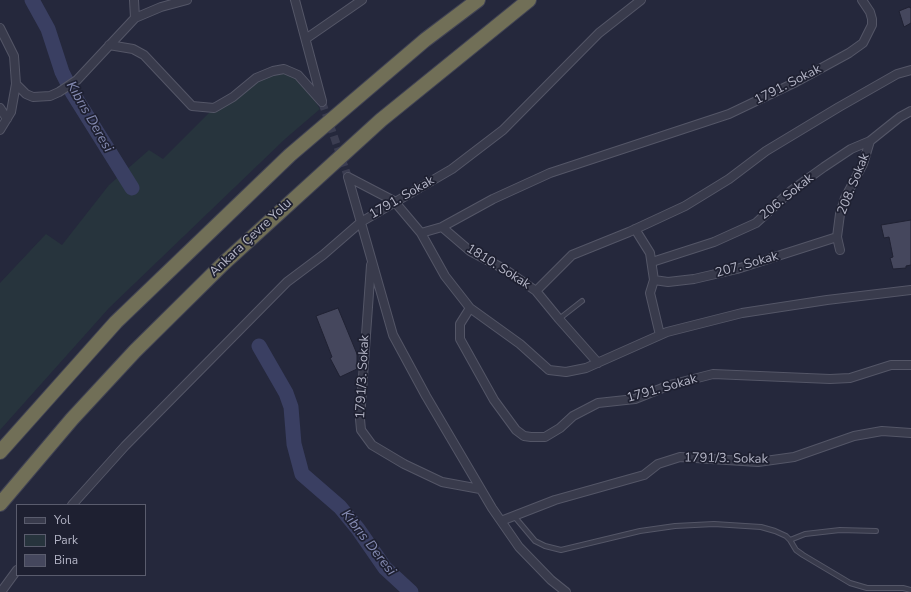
<!DOCTYPE html>
<html>
<head>
<meta charset="utf-8">
<style>
	body { margin:0 }
	#map { position:relative; width:911px; height:592px; overflow:hidden; background:#25283c; font-family:"Nunito Sans",sans-serif }
	canvas { display:block }
	.legend { position:absolute; left:16px; top:504px; width:130px; height:72px; box-sizing:border-box; background:#1e2031; border:1px solid #5a5c6d; margin:0; padding:5px 7px; list-style:none; font-size:12px; color:#b5b6c7 }
	.legend li { display:flex; align-items:center; gap:8px; height:20px }
	.legend b { width:20px; border:1px solid #5a5c6d }
</style>
</head>
<body>
<div id="map">
<canvas width="911" height="592"></canvas>
<ul class="legend">
<li><b style="height:5px;background:#393b4c"></b>Yol</li>
<li><b style="height:11px;background:#27343d"></b>Park</li>
<li><b style="height:11px;background:#45475d"></b>Bina</li>
</ul>
</div>
<script>
const g = document.querySelector('canvas').getContext('2d');
g.lineJoin = 'round';
function paint(path, color) { g.fillStyle = color; g.fill(path, 'evenodd'); }
const poly = rows => new Path2D(rows.map(r => 'M' + r).join(''));
function stroke(path, color, width, dash) { g.strokeStyle = color; g.lineWidth = width; g.lineCap = dash ? 'butt' : 'round'; g.setLineDash(dash || []); g.stroke(path); }
function write(font, color, halo, rows, align = 'center') {
  g.font = font + ' "Nunito Sans",sans-serif'; g.lineWidth = 3.5; g.setLineDash([]); g.textBaseline = 'middle'; g.strokeStyle = halo; g.fillStyle = color; for (const [text, x, y, turn = 0] of rows) {
    g.save(); g.translate(x, y); g.rotate((+turn || 0) * Math.PI / 180); g.textAlign = isNaN(turn) ? turn : align; if (halo) g.strokeText(text, 0, 0); g.fillText(text, 0, 0); g.restore();
  }
}
paint(poly([
	[273,71,298,75,320,109,285,139,109,308,0,430,0,283,46,234,62,245,109,185,149,150,163,159,214,108]
]), '#27343d');
stroke(poly([
	[32,0,48,29,62,72,72,92,132,188],
	[259,346,286,393,291,407,294,444,302,474,340,507,358,529,385,568,411,592]
]), '#3a3f62', 15);
const building = poly([
	[909,7,911,8,911,23,904,27,899,11,909,7],
	[911,220,911,265,906,266,906,268,893,269,890,258,893,257,889,237,884,238,881,225,911,220],
	[338,308,357,354,357,369,340,377,330,358,332,357,316,316,338,308]
]);
paint(building, '#45475d');
stroke(building, '#202233', 1);
stroke(poly([
	[322,102,348,177]
]), '#3b3d51', 8, [8, 4]);
const lane = poly([
	[559,319,582,301],
	[514,516,535,541,545,546,561,550,640,531,675,526,714,524,761,527,775,531,786,536,790,540,796,550,803,555,850,583,867,588,903,588,911,590],
	[790,540,805,534,840,530,876,531]
]);
const street = poly([
	[134,0,135,18],
	[295,0,322,101],
	[0,28,14,56,16,84,11,112,0,130],
	[307,38,362,0],
	[109,45,133,49,144,55,192,106,214,108,233,97,256,78,273,71,284,69,298,75,322,102],
	[16,84,26,94,33,97,50,96,59,92,77,80,135,18,161,7,187,0],
	[0,108,7,119],
	[348,177,394,201,421,233,445,276,470,308,520,344,549,370,566,372,586,368,667,332,742,313,827,300,911,290],
	[348,177,393,335,426,396,492,508,519,547,551,580,566,592],
	[442,227,470,251,506,270,536,291,559,319,598,363],
	[635,229,650,253,654,280,650,293,660,335],
	[421,233,442,227,493,199,550,173,729,114,794,83,849,53,863,43,872,25,872,19,870,12,862,0],
	[840,250,837,237,840,214,845,198,863,164,870,141],
	[652,262,714,242,756,223,792,190,824,167,851,149,870,141,900,117,911,111],
	[371,265,360,419,361,430,372,445,404,464,442,482,480,489],
	[654,280,668,282,694,279,737,269,837,237],
	[536,291,572,255,629,232,685,206,729,179,766,151,839,107,897,74,911,70],
	[470,308,460,324,460,339,494,400,516,430,524,436,531,437,545,437,560,428,573,416,598,403,635,399,670,385,713,374,830,379,850,378,891,365,911,365],
	[72,505,125,446,287,282,323,255,361,222,452,169,503,130,599,33,641,0],
	[501,521,555,500,644,475,658,464,680,457,758,462,794,457,854,436,882,431,911,433],
	[1,592,17,570]
]);
const highway = poly([
	[0,452,116,322,290,155,425,40,478,0],
	[0,504,72,419,135,351,224,263,381,120,529,0]
]);
stroke(lane, '#545667', 6);
stroke(street, '#545667', 10);
stroke(highway, '#414354', 16);
stroke(lane, '#393b4c', 4);
stroke(street, '#393b4c', 8);
stroke(highway, '#716f57', 14);
write('13px', '#b5b6c7', '#1e2031', [
	["1791. Sokak",788,85,-27],
	["208. Sokak",854,184,-68],
	["206. Sokak",787,197,-39],
	["1791. Sokak",402,198,-30],
	["Ankara Çevre Yolu",251,238,-43],
	["207. Sokak",747,265,-16],
	["1810. Sokak",498,267,32],
	["1791/3. Sokak",363,377,-87],
	["1791. Sokak",662,389,-16],
	["1791/3. Sokak",726,459,1]
]);
write('italic 14px', '#858bb2', '#1e2031', [
	["Kıbrıs Deresi",89,117,60],
	["Kıbrıs Deresi",368,543,52]
]);
</script>
</body>
</html>
